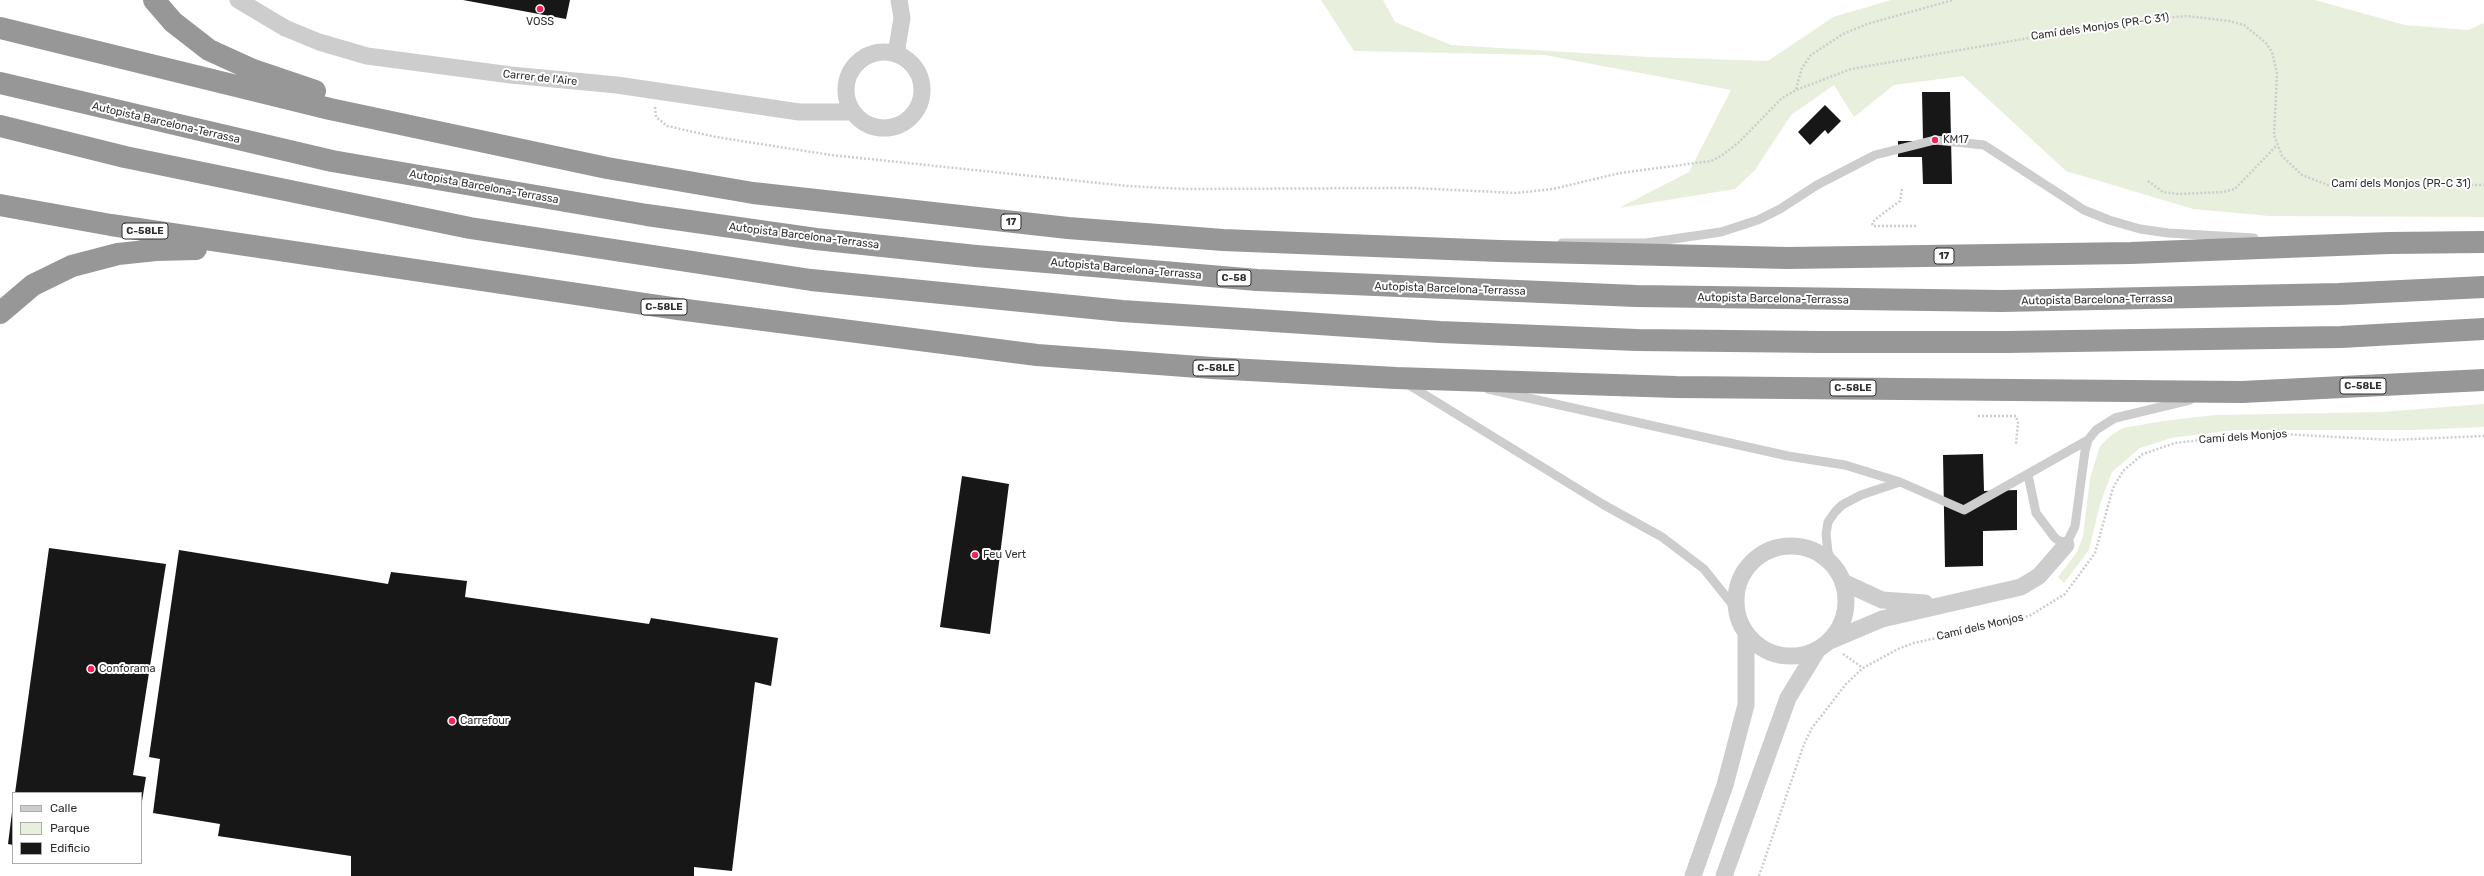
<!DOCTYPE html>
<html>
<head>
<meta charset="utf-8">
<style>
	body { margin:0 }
	#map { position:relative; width:2484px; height:876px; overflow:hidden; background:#fff; font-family:Rubik,sans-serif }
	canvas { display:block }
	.legend { position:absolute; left:12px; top:792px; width:130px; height:72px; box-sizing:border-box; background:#fff; border:1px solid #acacac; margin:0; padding:5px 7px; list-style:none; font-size:12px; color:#303030 }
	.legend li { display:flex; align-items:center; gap:8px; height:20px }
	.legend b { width:20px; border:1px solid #acacac }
</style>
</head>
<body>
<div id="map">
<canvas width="2484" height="876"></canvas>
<ul class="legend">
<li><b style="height:5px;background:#cdcdcd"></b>Calle</li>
<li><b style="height:11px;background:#e9efdd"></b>Parque</li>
<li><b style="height:11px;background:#171717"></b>Edificio</li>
</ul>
</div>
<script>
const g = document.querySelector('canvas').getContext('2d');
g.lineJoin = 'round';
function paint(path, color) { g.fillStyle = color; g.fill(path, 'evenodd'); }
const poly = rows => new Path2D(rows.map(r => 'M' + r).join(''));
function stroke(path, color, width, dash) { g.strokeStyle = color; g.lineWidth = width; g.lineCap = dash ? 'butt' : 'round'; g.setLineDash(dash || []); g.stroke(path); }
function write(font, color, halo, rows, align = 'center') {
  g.font = font + ' Rubik,sans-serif'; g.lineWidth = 4; g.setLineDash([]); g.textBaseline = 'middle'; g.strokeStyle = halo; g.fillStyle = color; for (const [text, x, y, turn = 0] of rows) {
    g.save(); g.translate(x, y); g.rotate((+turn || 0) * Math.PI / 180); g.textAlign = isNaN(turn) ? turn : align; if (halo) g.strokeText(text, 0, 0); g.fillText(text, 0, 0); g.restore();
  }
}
paint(poly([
	[1321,0,1383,0,1395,22,1451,45,1649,57,1768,61,1833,17,1891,0,2315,0,2405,25,2468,30,2484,23,2484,217,2269,216,2193,209,2066,171,1963,76,1894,85,1854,117,1834,85,1791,115,1755,170,1735,189,1619,208,1689,172,1731,90,1544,55,1354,51],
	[2484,404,2484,427,2415,430,2234,430,2171,438,2140,448,2112,472,2100,504,2089,550,2064,583,2058,577,2077,552,2083,536,2090,478,2100,446,2110,436,2123,428,2163,421,2216,415,2381,412]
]), '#e9efdd');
paint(poly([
	[463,0,570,0,566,19],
	[1922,92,1950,92,1952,184,1923,184,1922,157,1898,157,1898,141,1923,141],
	[1825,105,1841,121,1828,134,1825,130,1810,145,1798,132],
	[1983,454,1984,491,2017,490,2017,530,1983,531,1983,566,1945,567,1943,455],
	[962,476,1009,484,990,634,940,627],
	[49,548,166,564,133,775,146,777,142,801,141,793,15,793],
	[179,550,388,584,391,572,467,581,465,597,649,624,651,618,778,638,771,686,755,682,732,871,694,867,694,876,351,876,351,856,218,836,220,824,153,813,160,759,149,757],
	[12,812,13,812,13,845,8,844]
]), '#171717');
stroke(poly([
	[1796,89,1802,68,1811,55,1843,34,1867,24,1953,0],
	[655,107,656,117,667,126,716,137,831,155,1127,186,1186,189,1414,188,1516,193,1553,189,1620,173,1711,161,1721,156,1738,143,1782,98,1796,90,1851,69,2121,22,2187,16,2229,21,2244,25,2266,43,2272,52,2277,73,2274,135,2282,156,2302,175,2328,185,2484,185],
	[2148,181,2163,192,2179,194,2223,192,2235,189,2277,145],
	[1902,189,1900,201,1877,218,1872,223,1873,226,1916,226],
	[1978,416,2016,416,2018,423,2016,444],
	[1843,654,1863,668],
	[1759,876,1804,744,1812,728,1846,684,1863,668,1898,649,1914,643,2017,620,2031,615,2065,594,2095,553,2113,488,2123,471,2143,454,2175,443,2263,433,2392,440,2484,436]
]), '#cdcdcd', 2.5, [2, 2]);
stroke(poly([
	[1562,243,1646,243,1721,232,1758,220,1780,209,1817,185,1875,155,1935,140,1984,145,2084,210,2109,220,2140,229,2168,233,2254,238],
	[1409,385,1604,505,1662,537,1704,569,1736,609],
	[1488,389,1788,456,1845,465,1900,482,1964,510,2088,440],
	[2028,475,2036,513,2055,538,2066,545,2075,526,2085,451,2088,440,2096,430,2115,418,2190,400],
	[1834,566,1828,552,1826,534,1828,522,1835,512,1842,505,1861,495,1900,482]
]), '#cdcdcd', 9);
stroke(poly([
	[238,0,285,28,319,42,367,56,511,75,617,85,799,112,853,112],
	'846 90a38 38 0 1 1 76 0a38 38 0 1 1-76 0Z',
	[896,54,902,18,899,0],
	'1736 601a55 55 0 1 1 110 0a55 55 0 1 1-110 0Z',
	[1843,582,1882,600,1925,603],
	[1830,641,1882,619,2021,587,2039,576,2066,545],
	[1693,876,1725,785,1746,705,1746,633],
	[1724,876,1788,698,1818,649]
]), '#cdcdcd', 17);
stroke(poly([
	[154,0,173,22,209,50,253,70,315,91],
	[0,28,330,109,607,168,753,193,1068,228,1223,240,1499,251,1787,258,2131,253,2389,243,2484,242],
	[0,83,332,161,647,215,816,239,976,256,1257,280,1636,296,2002,301,2339,294,2484,287],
	[0,126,125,157,470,228,811,280,1122,311,1440,332,1637,340,1822,342,2006,342,2341,337,2484,329],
	[0,205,111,225,678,309,1037,355,1212,368,1396,378,1676,387,2242,392,2484,380],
	[0,313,33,285,72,266,118,254,156,250,196,249]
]), '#979797', 22);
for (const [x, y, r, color] of [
	[540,9,4,"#f72354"],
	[1935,140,4,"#f72354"],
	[975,555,4,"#f72354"],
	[91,669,4,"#f72354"],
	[452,721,4,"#f72354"]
]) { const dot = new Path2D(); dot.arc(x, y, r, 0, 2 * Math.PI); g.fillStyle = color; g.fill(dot); stroke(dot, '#fff', 1.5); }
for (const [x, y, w] of [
	[1011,222,20],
	[145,231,46],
	[1944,256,20],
	[1234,278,34],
	[664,307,46],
	[1216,368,46],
	[2363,386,46],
	[1853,388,46]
]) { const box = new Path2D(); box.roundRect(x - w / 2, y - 8, w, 16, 3); g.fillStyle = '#fff'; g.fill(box); stroke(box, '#303030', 1); }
write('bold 10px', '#303030', null, [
	["17",1011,222],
	["C-58LE",145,231],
	["17",1944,256],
	["C-58",1234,278],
	["C-58LE",664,307],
	["C-58LE",1216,368],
	["C-58LE",2363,386],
	["C-58LE",1853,388]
]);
write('11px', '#303030', '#fff', [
	["VOSS",540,22,"center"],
	["KM17",1943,140],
	["Feu Vert",983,555],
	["Conforama",99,669],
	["Carrefour",460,721]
], 'left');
write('11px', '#303030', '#fff', [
	["Camí dels Monjos (PR-C 31)",2100,27,-8],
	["Carrer de l'Aire",540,78,6],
	["Autopista Barcelona-Terrassa",166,123,13],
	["Camí dels Monjos (PR-C 31)",2401,184],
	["Autopista Barcelona-Terrassa",484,187,10],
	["Autopista Barcelona-Terrassa",804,236,7],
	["Autopista Barcelona-Terrassa",1126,269,5],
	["Autopista Barcelona-Terrassa",1450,289,2],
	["Autopista Barcelona-Terrassa",1773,299,1],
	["Autopista Barcelona-Terrassa",2097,300,-1],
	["Camí dels Monjos",2243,437,-4],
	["Camí dels Monjos",1980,627,-13]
]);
</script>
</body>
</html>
